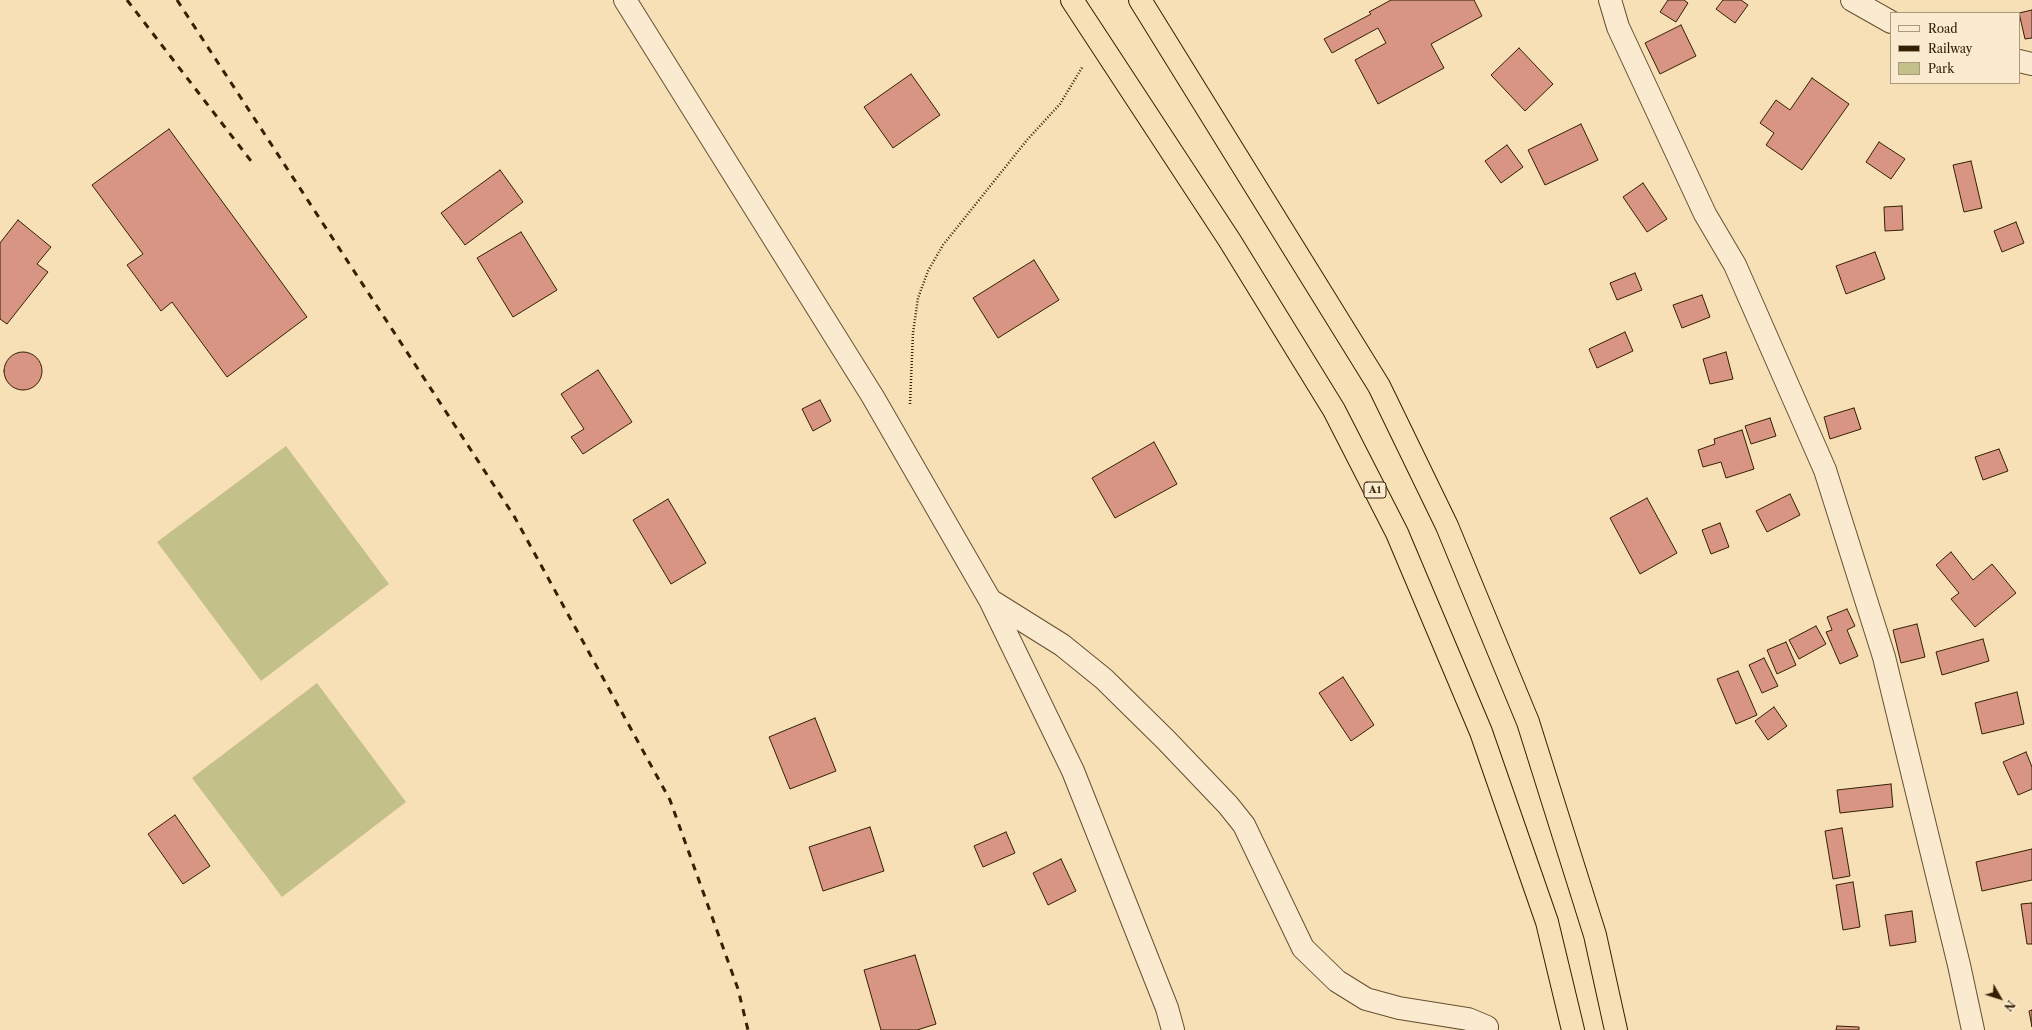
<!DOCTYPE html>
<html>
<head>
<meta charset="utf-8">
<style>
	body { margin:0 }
	#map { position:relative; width:2032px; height:1030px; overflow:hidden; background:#f7dfb6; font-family:"Libre Caslon Text",serif }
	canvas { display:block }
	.legend { position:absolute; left:1890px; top:12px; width:130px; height:72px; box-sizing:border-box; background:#faead0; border:1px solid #ab997e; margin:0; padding:5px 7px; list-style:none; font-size:12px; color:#342003 }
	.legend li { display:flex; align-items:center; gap:8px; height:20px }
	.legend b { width:20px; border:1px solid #ab997e }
	.north { position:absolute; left:1980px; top:978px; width:40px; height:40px; -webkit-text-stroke:3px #faead0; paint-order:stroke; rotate:129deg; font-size:11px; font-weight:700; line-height:16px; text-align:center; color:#342003 }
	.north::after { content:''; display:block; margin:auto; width:14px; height:18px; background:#342003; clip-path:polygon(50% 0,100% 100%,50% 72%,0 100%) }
</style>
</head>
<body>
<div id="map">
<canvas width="2032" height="1030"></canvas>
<ul class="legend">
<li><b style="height:5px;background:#faead0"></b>Road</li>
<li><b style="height:5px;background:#342003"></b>Railway</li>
<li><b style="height:11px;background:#c4c089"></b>Park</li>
</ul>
<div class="north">N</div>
</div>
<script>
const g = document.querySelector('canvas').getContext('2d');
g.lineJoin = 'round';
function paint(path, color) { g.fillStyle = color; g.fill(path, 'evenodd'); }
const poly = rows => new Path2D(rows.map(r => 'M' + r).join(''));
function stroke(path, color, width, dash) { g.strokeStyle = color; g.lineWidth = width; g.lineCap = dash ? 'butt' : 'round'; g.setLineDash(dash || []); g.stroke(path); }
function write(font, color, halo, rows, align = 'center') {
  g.font = font + ' "Libre Caslon Text",serif'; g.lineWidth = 3.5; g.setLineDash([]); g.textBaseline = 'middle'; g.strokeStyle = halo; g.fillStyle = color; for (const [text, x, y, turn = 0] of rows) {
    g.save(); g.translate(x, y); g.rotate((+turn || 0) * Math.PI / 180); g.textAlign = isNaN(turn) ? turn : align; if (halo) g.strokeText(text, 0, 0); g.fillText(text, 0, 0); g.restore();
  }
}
paint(poly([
	[286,446,389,584,261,681,157,542],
	[317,683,406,802,282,897,192,778]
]), '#c4c089');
const building = poly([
	[1391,0,1474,0,1482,16,1431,44,1444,68,1378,104,1355,60,1386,43,1378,28,1332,53,1324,39,1371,14,1369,12,1391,0],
	[1668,0,1684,0,1688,3,1676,22,1660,12,1668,0],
	[1723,0,1741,0,1748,5,1735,23,1716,9,1723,0],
	[2032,10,2032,38,2025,39,2019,13,2032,10],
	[1681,25,1696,56,1660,74,1645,43,1681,25],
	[1519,48,1553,84,1525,111,1491,75,1519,48],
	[911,74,940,115,893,148,864,107,911,74],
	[1812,78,1849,104,1802,170,1766,145,1774,133,1760,123,1776,100,1790,110,1812,78],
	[1581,124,1598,160,1545,185,1528,150,1581,124],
	[169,129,307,317,227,377,172,302,161,311,127,265,143,254,92,185,169,129],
	[1879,142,1905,159,1891,179,1866,162,1879,142],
	[1507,145,1523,167,1501,183,1485,161,1507,145],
	[1971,161,1982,208,1964,212,1953,165,1971,161],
	[500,170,523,202,465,245,441,213,500,170],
	[1643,183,1667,219,1647,232,1623,197,1643,183],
	[1902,206,1903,230,1885,231,1884,207,1902,206],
	[18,220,51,247,37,264,48,272,7,324,0,319,0,243,18,220],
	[2016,222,2024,243,2002,252,1994,231,2016,222],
	[521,232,557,290,513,317,477,258,521,232],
	[1875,252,1885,279,1846,294,1836,266,1875,252],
	[1034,260,1059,300,998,338,973,298,1034,260],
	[1635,273,1642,290,1617,300,1610,283,1635,273],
	[1702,295,1710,317,1682,328,1673,305,1702,295],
	[1625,332,1633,351,1597,368,1589,349,1625,332],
	'4 371a19 19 0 1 1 38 0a19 19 0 1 1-38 0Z',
	[1726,352,1733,379,1710,384,1703,359,1726,352],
	[598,370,632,422,583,454,571,437,584,429,561,394,598,370],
	[820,400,831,421,813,431,802,409,820,400],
	[1854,408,1861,429,1830,439,1824,417,1854,408],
	[1770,418,1776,436,1751,444,1745,426,1770,418],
	[1742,430,1754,469,1726,478,1721,462,1703,467,1698,450,1715,444,1714,439,1742,430],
	[1154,442,1177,484,1115,518,1092,478,1154,442],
	[1999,449,2008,471,1983,480,1975,457,1999,449],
	[1790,494,1800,515,1767,532,1756,511,1790,494],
	[1647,498,1677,553,1640,574,1610,518,1647,498],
	[668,499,706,563,671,584,633,520,668,499],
	[1720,523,1729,547,1711,554,1702,530,1720,523],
	[1951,552,1973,580,1992,564,2016,593,1975,627,1951,599,1959,593,1936,565,1951,552],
	[1847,609,1855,626,1847,630,1858,656,1840,664,1826,632,1832,630,1827,617,1847,609],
	[1917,624,1925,657,1901,663,1893,630,1917,624],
	[1816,626,1826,644,1799,659,1789,640,1816,626],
	[1983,639,1989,661,1942,675,1936,652,1983,639],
	[1786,642,1796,665,1777,674,1767,650,1786,642],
	[1764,658,1778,686,1762,693,1749,665,1764,658],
	[1738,671,1757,715,1736,724,1717,679,1738,671],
	[1343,677,1374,725,1351,741,1319,693,1343,677],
	[2017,692,2024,724,1982,734,1975,703,2017,692],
	[1774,707,1787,726,1768,740,1755,721,1774,707],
	[815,718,836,771,790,789,769,737,815,718],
	[2026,752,2032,767,2032,789,2018,795,2003,762,2026,752],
	[1891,784,1893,807,1840,813,1837,790,1891,784],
	[175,815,210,866,183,884,148,834,175,815],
	[870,827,884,871,823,891,809,847,870,827],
	[1842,828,1850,876,1833,879,1825,831,1842,828],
	[1006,832,1015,853,983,867,974,846,1006,832],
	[2032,849,2032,880,1982,891,1976,862,2032,849],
	[1061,859,1076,891,1048,905,1033,873,1061,859],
	[1853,882,1860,927,1843,930,1836,885,1853,882],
	[2032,903,2032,944,2027,944,2021,904,2032,903],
	[1912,911,1916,942,1890,946,1885,915,1912,911],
	[915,955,936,1024,917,1030,881,1030,864,970,915,955],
	[2032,1010,2032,1027,2029,1011,2032,1010],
	[1837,1026,1859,1027,1859,1030,1836,1030,1837,1026]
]);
paint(building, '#d89583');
stroke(building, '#342003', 1);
const minor = poly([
	[625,0,873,397,990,600,1073,771,1167,1008,1173,1030],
	[1610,0,1618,27,1705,214,1735,265,1825,470,1884,657,1959,965,1973,1030],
	[1852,0,1891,22],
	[2019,61,2032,64],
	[990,600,1062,645,1104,679,1166,740,1228,805,1244,825,1303,948,1337,981,1366,999,1399,1008,1468,1019,1487,1027]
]);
const highway = poly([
	[1072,0,1230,241,1334,410,1397,533,1481,732,1547,922,1573,1030],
	[1140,0,1379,386,1447,526,1528,722,1595,935,1616,1030]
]);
stroke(minor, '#655030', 24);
stroke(highway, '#342003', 24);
stroke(poly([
	[910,404,913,333,918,298,928,271,943,245,1027,140,1060,104,1083,66]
]), '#342003', 2.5, [1, 2]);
stroke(minor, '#faead0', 22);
stroke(highway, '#f7dfb6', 22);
stroke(poly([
	[127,0,251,161],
	[177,0,514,516,670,800,738,989,748,1030]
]), '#342003', 3, [7, 7]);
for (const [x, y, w] of [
	[1375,490,22]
]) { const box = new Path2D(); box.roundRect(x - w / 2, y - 8, w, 16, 3); g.fillStyle = '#faead0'; g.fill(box); stroke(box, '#342003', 1); }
write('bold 10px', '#342003', null, [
	["A1",1375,490]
]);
</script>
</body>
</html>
